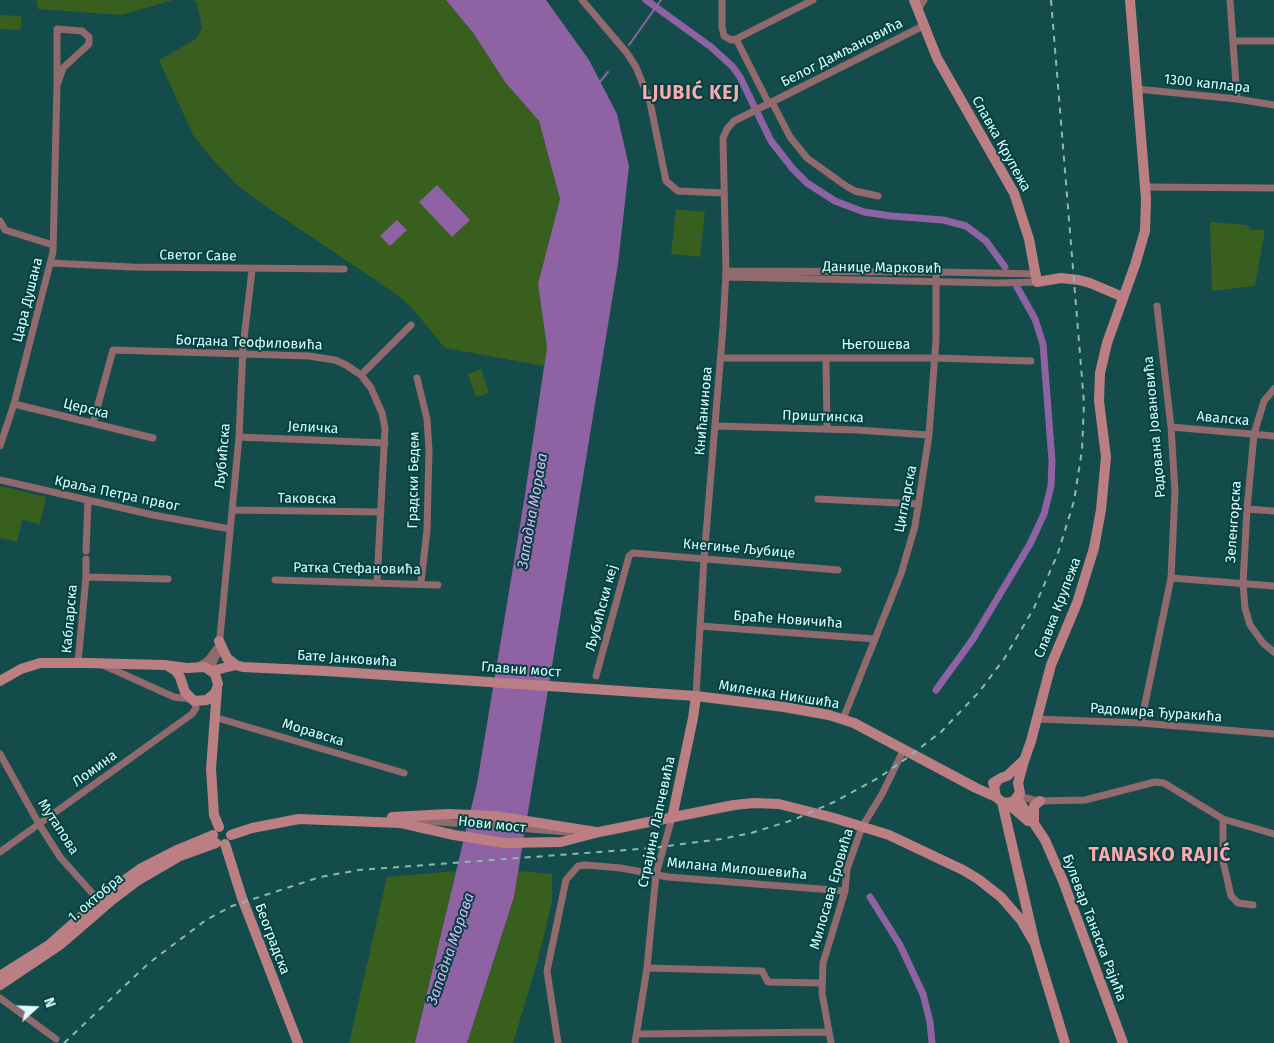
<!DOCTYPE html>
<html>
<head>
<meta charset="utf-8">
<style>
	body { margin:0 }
	#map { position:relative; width:1274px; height:1043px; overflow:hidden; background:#144c4c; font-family:"Fira Sans",sans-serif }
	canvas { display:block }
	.north { position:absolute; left:10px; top:983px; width:50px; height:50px; -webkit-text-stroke:4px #044141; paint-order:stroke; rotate:70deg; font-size:14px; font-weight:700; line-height:20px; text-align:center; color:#dbfdfc }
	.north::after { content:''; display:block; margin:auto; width:18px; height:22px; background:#dbfdfc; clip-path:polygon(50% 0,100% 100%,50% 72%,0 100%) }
</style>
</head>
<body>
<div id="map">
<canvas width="1274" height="1043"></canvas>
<div class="north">N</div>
</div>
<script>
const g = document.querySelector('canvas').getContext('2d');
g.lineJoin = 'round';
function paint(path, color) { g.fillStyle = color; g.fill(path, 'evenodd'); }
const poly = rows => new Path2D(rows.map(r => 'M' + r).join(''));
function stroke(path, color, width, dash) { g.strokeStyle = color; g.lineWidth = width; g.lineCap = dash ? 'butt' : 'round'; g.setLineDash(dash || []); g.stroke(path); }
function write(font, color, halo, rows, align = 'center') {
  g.font = font + ' "Fira Sans",sans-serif'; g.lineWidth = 4; g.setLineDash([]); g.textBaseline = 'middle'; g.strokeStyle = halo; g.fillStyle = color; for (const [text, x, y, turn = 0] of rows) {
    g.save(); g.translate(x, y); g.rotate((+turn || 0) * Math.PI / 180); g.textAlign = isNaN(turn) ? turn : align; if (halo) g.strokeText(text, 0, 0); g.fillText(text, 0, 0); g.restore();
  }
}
paint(poly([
	[36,0,173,0,121,15,38,9],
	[193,0,446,0,474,34,505,82,539,121,560,199,538,284,547,347,544,366,445,348,412,308,399,296,261,203,236,184,213,160,193,135,159,60,196,39,202,28,197,2],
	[0,15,21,16,21,30,0,29],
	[676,209,705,212,700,257,671,254],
	[1210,222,1247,225,1250,230,1265,230,1255,286,1212,291],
	[481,369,489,393,476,397,468,374],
	[0,486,46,497,40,524,22,520,17,542,0,538],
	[456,871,415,1043,349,1043,387,877],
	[518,871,552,874,552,901,538,960,513,1043,467,1043,514,897]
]), '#385f1d');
paint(poly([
	[446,0,546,0,589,60,617,114,629,166,618,264,514,897,467,1043,415,1043,477,784,524,501,547,347,538,284,560,199,539,121,505,82,474,34],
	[437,185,470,220,452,237,419,202],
	[397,220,407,230,390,246,380,236]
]), '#8e62a3');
stroke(poly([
	[629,45,661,0],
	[599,83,608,72]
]), '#8e62a3', 2);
stroke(poly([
	[646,0,711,47,732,66,740,77,771,141,793,169,807,183,835,201,864,212,891,216,943,220,966,226,986,241,1005,267],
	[936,690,973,639,1030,544,1044,514,1051,486,1052,461,1043,344,1035,319,1017,287],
	[870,897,900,945,923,994,930,1022,932,1043]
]), '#8e62a3', 7);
stroke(poly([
	[582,0,627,53,636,67,650,102,666,181,678,191,723,193],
	[722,0,722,27,724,36,731,40,736,39,769,104],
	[1230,0,1237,99],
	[918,10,924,0],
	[736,39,813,0],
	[1234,41,1274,41],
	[1137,89,1237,99,1274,105],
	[772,102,790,137,807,158,846,186,855,191,878,196],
	[1145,187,1274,188],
	[0,221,5,230,53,245],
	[51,263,131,267,344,269],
	[726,271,936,272,1037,274],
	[726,277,997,283,1037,282],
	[721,358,934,358,1031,361],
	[826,358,827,429],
	[361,375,411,325],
	[417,378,427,419,429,450,427,530,421,583],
	[1274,389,1264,401,1254,434,1247,509,1243,584,1245,608,1250,625,1263,643,1274,652],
	[14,404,153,438],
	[93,423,113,350,309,356,335,360,346,365,361,375,371,388,382,413,385,428,377,582],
	[716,426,857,430,929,435],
	[1171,427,1274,436],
	[239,437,385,443],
	[0,446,14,404,53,252,57,85,57,29,82,31,89,37,89,44,63,68,57,85],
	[0,480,153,515,230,529],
	[818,499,919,504],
	[1247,509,1274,511],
	[232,510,381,512],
	[86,551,88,501],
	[86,577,86,559],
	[1171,578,1274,586],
	[275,580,438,585],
	[700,626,875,639],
	[78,663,86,577,168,579],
	[103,665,174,697,190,699],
	[199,666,208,660,216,649],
	[210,669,217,655,220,637,239,437,243,347,252,270],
	[596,676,629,556,633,553,838,570],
	[696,696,704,559,723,327,726,271,723,138,727,129,734,121,923,26],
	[214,717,404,773],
	[843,719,901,574,915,526,929,435,936,339,936,272],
	[1037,719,1141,723,1274,734],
	[1141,723,1171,578,1175,492,1171,427,1157,306],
	[0,754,39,824,60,857,102,904],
	[1018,796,1038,801,1085,800,1155,782,1164,783,1223,819,1274,834],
	[1223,819,1223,861,1231,896,1238,903,1253,905],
	[414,820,568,832],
	[0,852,192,714,196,708,194,701],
	[647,968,762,971,768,982,821,983],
	[0,998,56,1039],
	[637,1034,829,1032],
	[558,1043,547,971,566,880,578,866,585,865,621,868,668,877,845,891],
	[635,1043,647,968,656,874,672,818],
	[831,1043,822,993,823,963,845,891,847,869,862,827,882,794,903,751]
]), '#906a6d', 7);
stroke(poly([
	[914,0,937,58,1014,193,1029,239,1037,282,1061,278,1079,280,1090,283,1123,297],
	[219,641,227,658,236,665],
	[168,666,176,671,180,677,185,692,194,701,207,700,215,693,217,688],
	[211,671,236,665,243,667,326,671,696,696,784,707,829,715,854,723,976,788,996,797],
	[0,681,21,669,40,663,88,663,164,665,187,668,205,667,215,674,218,684],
	[217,689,211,769,214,815,219,827],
	[998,780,994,786,996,797,1002,802,1007,803,1028,821],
	[993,783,1001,778,1007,776,1023,761],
	[1017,798,1045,840,1063,881,1123,1043],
	[1002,802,1035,944,1065,1043],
	[1007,803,1014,801,1020,793,1018,783,1024,761,1031,741,1051,665,1077,603,1094,548,1101,510,1106,457,1099,401,1100,373,1107,343,1135,265,1145,231,1146,199,1130,0],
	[392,817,449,814,495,816,596,832],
	[672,818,693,718,696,696],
	[1034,823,1034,806,1040,801],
	[231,835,252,828,299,819,401,823,454,835,505,843,561,842,599,832,734,805,754,803,779,804,834,818,889,835,963,870,978,879,1001,897,1021,920,1035,944],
	[225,844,242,898,298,1043],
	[0,976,49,945,111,890,140,869,177,850,213,835],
	[0,985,61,944,112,900,137,881,180,856,216,843]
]), '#bb7f83', 10);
stroke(poly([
	[64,1043,149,963,206,920,232,906,320,877,359,870,652,848,721,839,751,833,793,820,834,802,880,777,908,757,941,732,979,692,1004,659,1034,608,1058,553,1074,501,1082,450,1084,403,1051,0]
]), '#8db8b7', 2, [6, 6]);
write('14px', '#dbfdfc', '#044141', [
	["Белог Дамљановића",842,53,-27],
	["1300 каплара",1207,84,6],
	["Славка Крупежа",1001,144,61],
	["Светог Саве",198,256,1],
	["Данице Марковић",882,268,1],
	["Цара Душана",28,300,-76],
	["Богдана Теофиловића",249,343,2],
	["Његошева",876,345],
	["Церска",86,409,14],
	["Книћанинова",704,411,-85],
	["Приштинска",823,417,2],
	["Авалска",1223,419,5],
	["Радована Јовановића",1155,427,-95],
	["Јеличка",313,428,3],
	["Љубићска",223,456,-85],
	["Градски Бедем",414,480,-89],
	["Краља Петра првог",117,494,12],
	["Таковска",307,499,1],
	["Цигларска",906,499,-79],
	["Зеленгорска",1234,522,-86],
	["Кнегиње Љубице",739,549,5],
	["Ратка Стефановића",357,569,1],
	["Љубићски кеј",602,608,-75],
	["Славка Крупежа",1058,608,-69],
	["Кабларска",70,619,-85],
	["Браће Новичића",788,620,4],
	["Бате Јанковића",347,659,4],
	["Главни мост",521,670,4],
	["Миленка Никшића",779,695,9],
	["Радомира Ђуракића",1156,713,4],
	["Моравска",313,733,17],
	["Ломина",95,769,-36],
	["Страјина Лапчевића",657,822,-78],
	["Нови мост",492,825,6],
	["Мутапова",58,827,57],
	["Милана Милошевића",737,869,5],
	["Милосава Еровића",832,889,-74],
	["1. октобра",96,898,-40],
	["Булевар Танаска Рајића",1094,928,69],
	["Београдска",272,939,69]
]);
write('italic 15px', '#e0aff7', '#044141', [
	["Западна Морава",533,511,-80],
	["Западна Морава",451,949,-71]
]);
g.letterSpacing = '1px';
write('bold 19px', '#fea9af', '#044141', [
	["LJUBIĆ KEJ",691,94],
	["TANASKO RAJIĆ",1160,856]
]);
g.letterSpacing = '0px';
</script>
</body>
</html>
